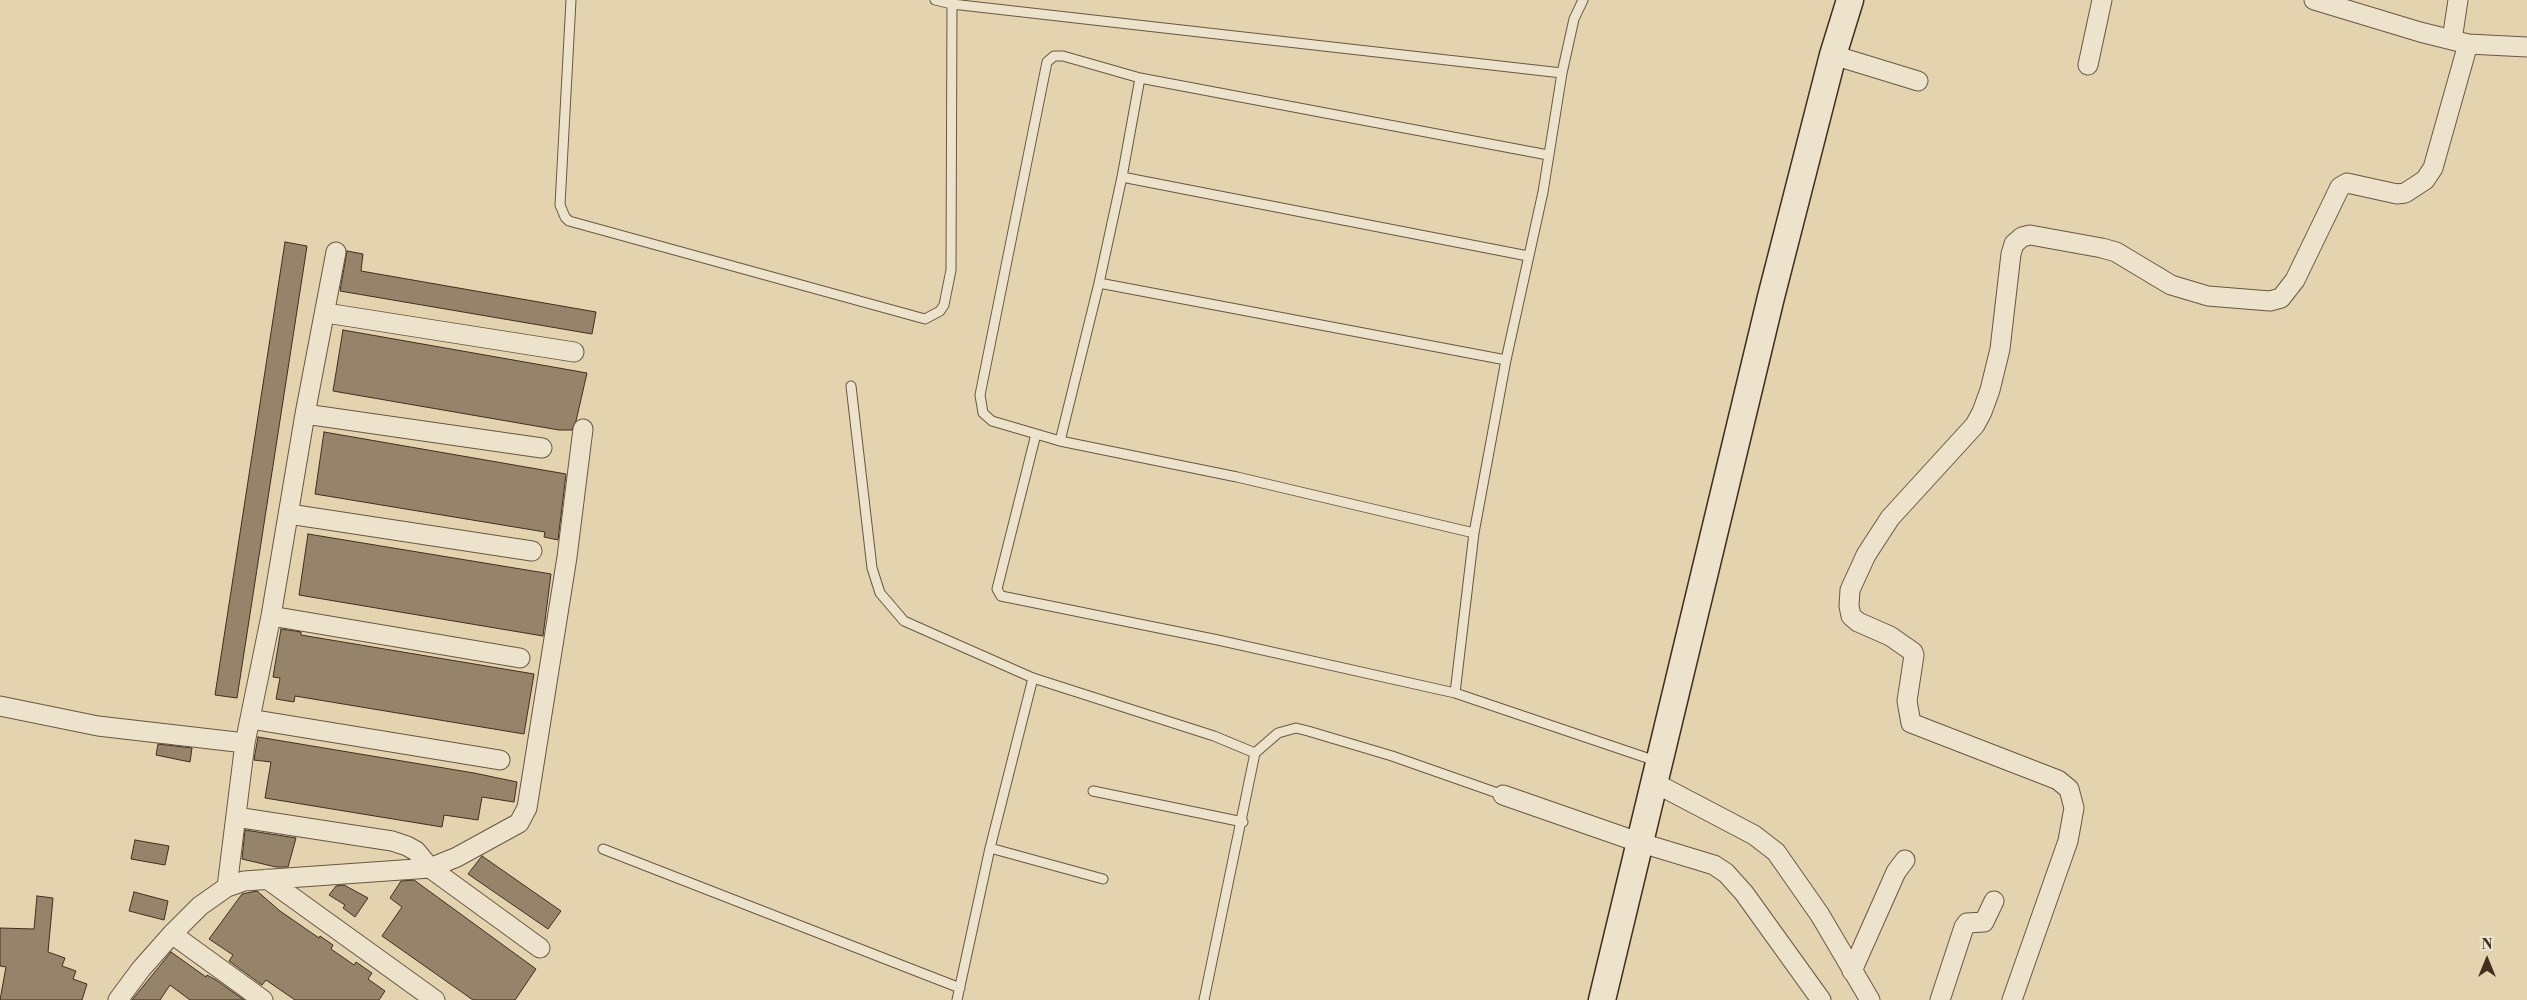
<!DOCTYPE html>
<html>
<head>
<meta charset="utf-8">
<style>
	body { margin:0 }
	#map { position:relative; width:2527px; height:1000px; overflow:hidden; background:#e3d3af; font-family:"Libre Bodoni",serif }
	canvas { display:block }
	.north { position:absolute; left:2462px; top:935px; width:50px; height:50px; -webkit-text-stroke:4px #ede2cb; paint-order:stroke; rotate:0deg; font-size:14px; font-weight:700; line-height:20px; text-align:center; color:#402e1f }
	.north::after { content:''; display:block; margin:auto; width:18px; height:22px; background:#402e1f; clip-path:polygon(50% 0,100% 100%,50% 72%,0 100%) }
</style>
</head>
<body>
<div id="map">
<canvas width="2527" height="1000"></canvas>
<div class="north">N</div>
</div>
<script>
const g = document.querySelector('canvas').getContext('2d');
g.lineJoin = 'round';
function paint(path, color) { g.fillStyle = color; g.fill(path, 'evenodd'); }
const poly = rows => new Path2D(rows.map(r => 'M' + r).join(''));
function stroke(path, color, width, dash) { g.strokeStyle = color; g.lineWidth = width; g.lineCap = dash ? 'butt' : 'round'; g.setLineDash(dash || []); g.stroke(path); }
const building = poly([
	[285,242,307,246,237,698,215,695,285,242],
	[347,251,363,254,361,271,596,312,592,334,340,291,347,251],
	[343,330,587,373,576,421,572,430,559,430,333,391,343,330],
	[324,432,566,474,558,540,544,537,545,532,315,494,324,432],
	[308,534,551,574,543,636,299,595,308,534],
	[281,629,301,632,301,635,534,674,524,734,295,696,294,702,276,699,280,678,273,677,281,629],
	[258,737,474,773,517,782,514,802,482,797,478,820,444,815,442,827,265,798,271,762,254,760,258,737],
	[158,744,192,748,190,762,156,755,158,744],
	[245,830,296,838,288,867,276,867,242,859,245,830],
	[135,840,169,846,165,865,131,859,135,840],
	[482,856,561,911,548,929,468,874,482,856],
	[414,880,536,969,515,1000,473,1000,382,936,402,907,390,898,401,881,414,880],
	[344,885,368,898,355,917,343,908,345,905,329,895,336,886,344,885],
	[257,891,280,911,319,938,320,936,333,945,331,949,354,965,356,962,372,973,368,979,385,991,379,1000,295,1000,266,980,262,985,229,961,233,955,209,939,242,894,257,891],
	[134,892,168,901,164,920,129,911,134,892],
	[37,896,53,898,48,952,65,958,62,966,76,971,73,979,87,984,82,1000,0,1000,6,967,0,966,0,928,34,929,37,896],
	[171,952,206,977,207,975,216,980,244,1000,190,1000,170,985,160,1000,132,1000,171,952]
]);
paint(building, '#95846a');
stroke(building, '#402e1f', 1);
const lane = poly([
	[571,0,560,205,565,217,569,221,925,319,940,311,944,305,951,270,952,4,935,0],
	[952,4,1562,73],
	[1140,78,1063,56,1054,56,1047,62,980,395,983,413,992,421,1060,441,1237,477,1474,533],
	[1122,177,1140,78,1548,155],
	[1099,283,1122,177,1528,256],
	[851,386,872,568,880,593,904,621,1033,678,1214,736,1255,753],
	[1036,434,997,589,1001,596,1218,640,1455,693,1656,761],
	[1060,441,1099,283,1506,360],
	[1455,693,1474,533,1506,360,1543,192,1562,73,1574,19,1583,0],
	[1093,791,1243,822],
	[990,848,1103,879],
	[603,849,960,988],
	[957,1000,990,848,1033,678],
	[1204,1000,1255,753,1278,733,1296,728,1308,731,1392,756,1503,795]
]);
const street = poly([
	[2314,0,2420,32,2468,44,2527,47],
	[2452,40,2458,0],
	[1833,55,1918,81],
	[2088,65,2102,0],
	[326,313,574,352],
	[305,414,542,448],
	[289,514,532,551],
	[271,616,520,658],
	[0,706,98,726,245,743],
	[250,719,500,760],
	[1655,783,1754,835,1776,852,1820,915,1870,1000],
	[1503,795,1638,842,1714,865,1726,873,1744,893,1821,1000],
	[236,817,392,841,407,846,416,851,430,868,540,948],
	[267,879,435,1000],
	[227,887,245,743,271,616,305,414,336,252],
	[172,934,263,1000],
	[1852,971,1896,872,1905,860],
	[118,1000,141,969,172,934,200,906,227,887,244,881,430,868,457,857,519,823,527,808,567,557,583,429],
	[1940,1000,1964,927,1967,923,1984,922,1994,901],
	[2012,1000,2068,841,2074,808,2069,789,2058,780,1911,723,1907,701,1914,655,1913,652,1890,636,1858,622,1851,616,1849,606,1850,590,1866,555,1890,518,1975,425,1982,412,1990,390,2000,349,2011,254,2014,244,2022,237,2030,235,2102,248,2116,252,2171,285,2208,296,2270,301,2281,298,2295,280,2340,187,2347,183,2397,194,2405,193,2425,180,2433,168,2468,44]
]);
const secondary = poly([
	[1602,1000,1771,297,1833,55,1850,0]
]);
stroke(lane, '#695743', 11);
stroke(street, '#695743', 21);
stroke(secondary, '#402e1f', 29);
stroke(lane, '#ede2cb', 9);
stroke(street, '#ede2cb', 19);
stroke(secondary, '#ede2cb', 26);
</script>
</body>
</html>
